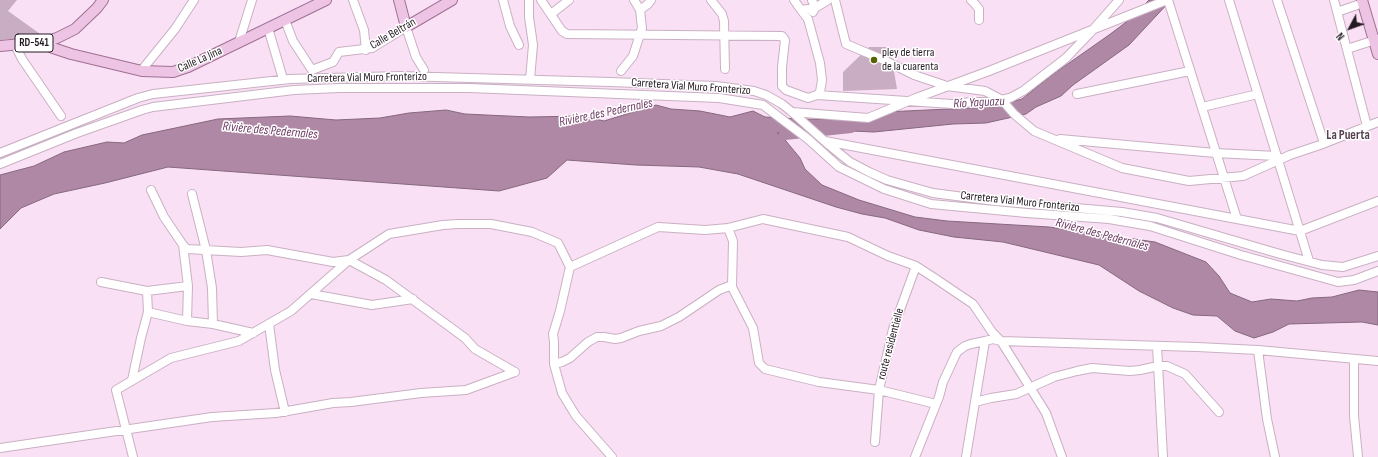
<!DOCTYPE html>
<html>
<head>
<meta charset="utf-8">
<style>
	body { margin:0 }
	#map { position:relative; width:1378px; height:457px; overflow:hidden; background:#fae0f4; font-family:"Sofia Sans Condensed",sans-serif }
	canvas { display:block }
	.north { position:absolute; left:1330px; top:8px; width:40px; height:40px; -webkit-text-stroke:3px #fff; paint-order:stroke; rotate:229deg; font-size:11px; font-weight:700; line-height:16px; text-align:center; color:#241b22 }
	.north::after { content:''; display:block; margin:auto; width:14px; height:18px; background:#241b22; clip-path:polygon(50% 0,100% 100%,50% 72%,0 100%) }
</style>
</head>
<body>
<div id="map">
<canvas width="1378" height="457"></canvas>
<div class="north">N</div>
</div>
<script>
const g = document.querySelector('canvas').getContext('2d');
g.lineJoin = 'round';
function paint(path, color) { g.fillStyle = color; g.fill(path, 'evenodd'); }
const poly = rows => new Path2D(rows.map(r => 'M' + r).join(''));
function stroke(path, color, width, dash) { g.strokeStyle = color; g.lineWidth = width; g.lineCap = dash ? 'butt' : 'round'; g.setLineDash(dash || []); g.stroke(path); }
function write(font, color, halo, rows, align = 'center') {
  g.font = font + ' "Sofia Sans Condensed",sans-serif'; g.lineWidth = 3; g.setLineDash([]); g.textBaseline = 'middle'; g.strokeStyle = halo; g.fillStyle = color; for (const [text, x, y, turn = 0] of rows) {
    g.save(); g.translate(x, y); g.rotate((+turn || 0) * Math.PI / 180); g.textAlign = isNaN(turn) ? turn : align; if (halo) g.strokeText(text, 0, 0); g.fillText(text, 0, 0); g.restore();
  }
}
paint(poly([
	[0,0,17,0,8,11,43,36,0,40],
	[869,47,890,47,897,89,843,91,843,72]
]), '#c9aec3');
const water = poly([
	[1149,0,1171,0,1129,45,1073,85,1061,96,1036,107,1026,114,986,123,953,124,874,132,830,130,777,133,781,135,800,158,805,169,822,185,859,200,915,217,947,221,1049,227,1155,242,1206,262,1219,276,1230,293,1252,302,1271,299,1297,301,1312,298,1332,297,1359,290,1378,292,1378,325,1362,322,1289,324,1273,332,1254,338,1235,331,1217,316,1193,315,1173,308,1139,291,1099,265,1003,242,954,237,919,230,885,218,862,214,836,207,738,174,699,167,636,165,567,160,547,178,499,191,168,167,105,183,54,194,21,208,0,229,0,175,34,166,64,152,107,142,124,143,142,135,218,119,290,116,336,120,380,118,409,113,446,110,465,114,529,117,582,116,604,121,656,105,671,109,700,111,730,117,753,111,765,117,799,119,863,120,884,112,993,107,1022,99,1052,75,1109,35,1133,17,1149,0]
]);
paint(water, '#af88a6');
stroke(water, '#85677e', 1);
stroke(poly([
	[785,135,851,128]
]), '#af88a6', 10);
const minor = poly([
	[353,0,364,30,366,50],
	[503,0,510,26,519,45],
	[529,0,529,17,533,45,530,79],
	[541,0,562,31,567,34,782,36,785,40,782,67,782,86,786,90,808,98,817,95,820,92,822,80,820,63,808,19,801,10],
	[711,0,722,14,724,21,725,69],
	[794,0,801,10,815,8,828,0],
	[812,0,815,8,813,12],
	[835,0,846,44,884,60,914,75,947,86,985,91,1002,100,1014,114,1034,131,1122,168,1189,181,1243,176,1290,155,1320,145,1378,122],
	[971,0,975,4,979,9,979,20],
	[1168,0,1237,219,1300,231,1378,201],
	[1229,0,1309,261],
	[1277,0,1324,143],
	[1334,0,1367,126],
	[640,10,648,4,651,0],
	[1337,12,1363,3],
	[551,14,569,0],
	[285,20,293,41,312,70,333,62,339,52,372,48,406,27,416,57,424,70],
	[268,28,283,79],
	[239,42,252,0],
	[15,45,22,59,61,116],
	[1347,49,1378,39],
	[141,71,175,29,194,0],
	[621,71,633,56,642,28,640,10,634,0],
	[1077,94,1190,71],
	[817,95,952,104,972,102,991,102,1010,98,1023,91,1066,58,1090,33,1119,0],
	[1202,107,1258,94],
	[792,112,868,118,916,98,989,71,1167,0],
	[1060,139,1215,153,1277,156],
	[825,141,1237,219],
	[0,153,138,98,153,94,290,79,400,76,610,82,716,86,754,91,766,95,782,104,792,112,829,145,850,162,869,172,887,180,933,193,995,201,1122,212,1157,218,1280,254,1322,265,1343,267,1378,256],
	[0,164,77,133,142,110,153,107,294,90,339,88,469,88,719,98,763,105,808,139,839,167,884,189,931,204,1027,213,1109,219,1150,226,1241,255,1338,282,1354,280,1378,271],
	[151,190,164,217,183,245,187,249,241,252,267,250,333,262,349,260,386,280,465,338,475,349,515,372],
	[192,194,206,250,212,288,213,324],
	[728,228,733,241,732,287,753,328,759,363,765,369,819,382,879,390,875,442],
	[183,245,188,286,187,321],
	[916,266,893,329,879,390,936,404],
	[570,267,658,227,705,230,728,228,763,219,848,237,888,256,916,266,936,279,973,304,992,332,1001,341,1046,413,1062,457],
	[101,282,147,291,188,286],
	[311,294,372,305,413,299],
	[148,312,187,321,213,324,253,333],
	[269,324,275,370,285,412],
	[1157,346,1163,457],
	[1258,350,1267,419,1275,457],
	[1354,360,1354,416,1358,457],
	[554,364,562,362,570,358,588,342,597,337,604,337,615,339,621,338,639,331,661,326,679,317,719,290,732,285],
	[132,380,141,338,148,312,147,291],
	[975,402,991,398,1016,394,1054,377,1077,371,1092,368,1130,371,1140,370,1158,366,1167,366,1185,374,1219,412],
	[0,448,212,417,276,413,333,403,351,402,421,393,466,390,515,372],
	[133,457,116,390,171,358,239,341,291,311,349,260,389,234,443,225,458,224,491,224,532,232,558,243,570,267,560,311,553,334,554,342,554,364,562,393,576,416,612,457],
	[915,457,939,397,943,382,957,352,965,346,971,344,985,341,993,339,1001,341,1197,347,1258,350,1378,361],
	[966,457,985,341]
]);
const major = poly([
	[399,0,406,27,452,0],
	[1362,0,1378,54],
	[43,42,53,48,71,54,142,71,173,72,188,67,326,0],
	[0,46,43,42,57,38,75,29,97,8,103,0]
]);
stroke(minor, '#c9b0c3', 10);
stroke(major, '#9f7094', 12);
stroke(minor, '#fff', 8);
stroke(major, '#edc4e4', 10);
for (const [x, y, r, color] of [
	[874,60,4,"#576201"]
]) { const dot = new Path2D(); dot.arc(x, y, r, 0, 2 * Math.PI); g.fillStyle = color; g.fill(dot); stroke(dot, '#fff', 1.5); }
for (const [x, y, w] of [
	[34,43,38]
]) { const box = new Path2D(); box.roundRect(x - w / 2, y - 9, w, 18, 3); g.fillStyle = '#fff'; g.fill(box); stroke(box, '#241b22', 1); }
write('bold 11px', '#241b22', null, [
	["RD-541",34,43]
]);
write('12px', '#241b22', '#fff', [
	["Calle Beltrán",393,34,-30],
	["Calle La Jina",200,60,-24],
	["Carretera Vial Muro Fronterizo",367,78,-1],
	["Carretera Vial Muro Fronterizo",691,87,4],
	["Carretera Vial Muro Fronterizo",1020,202,6],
	["route residentielle",891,344,-75]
]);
write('12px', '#241b22', '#fff', [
	["pley de tierra",882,53],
	["de la cuarenta",882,67]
], 'left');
write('italic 13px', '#6e3b64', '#fff', [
	["Río Yaguazu",979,103,-3],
	["Rivière des Pedernales",606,113,-12],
	["Rivière des Pedernales",270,131,5],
	["Rivière des Pedernales",1102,235,15]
]);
write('bold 13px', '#564151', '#fff', [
	["La Puerta",1348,136]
]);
</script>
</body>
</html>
